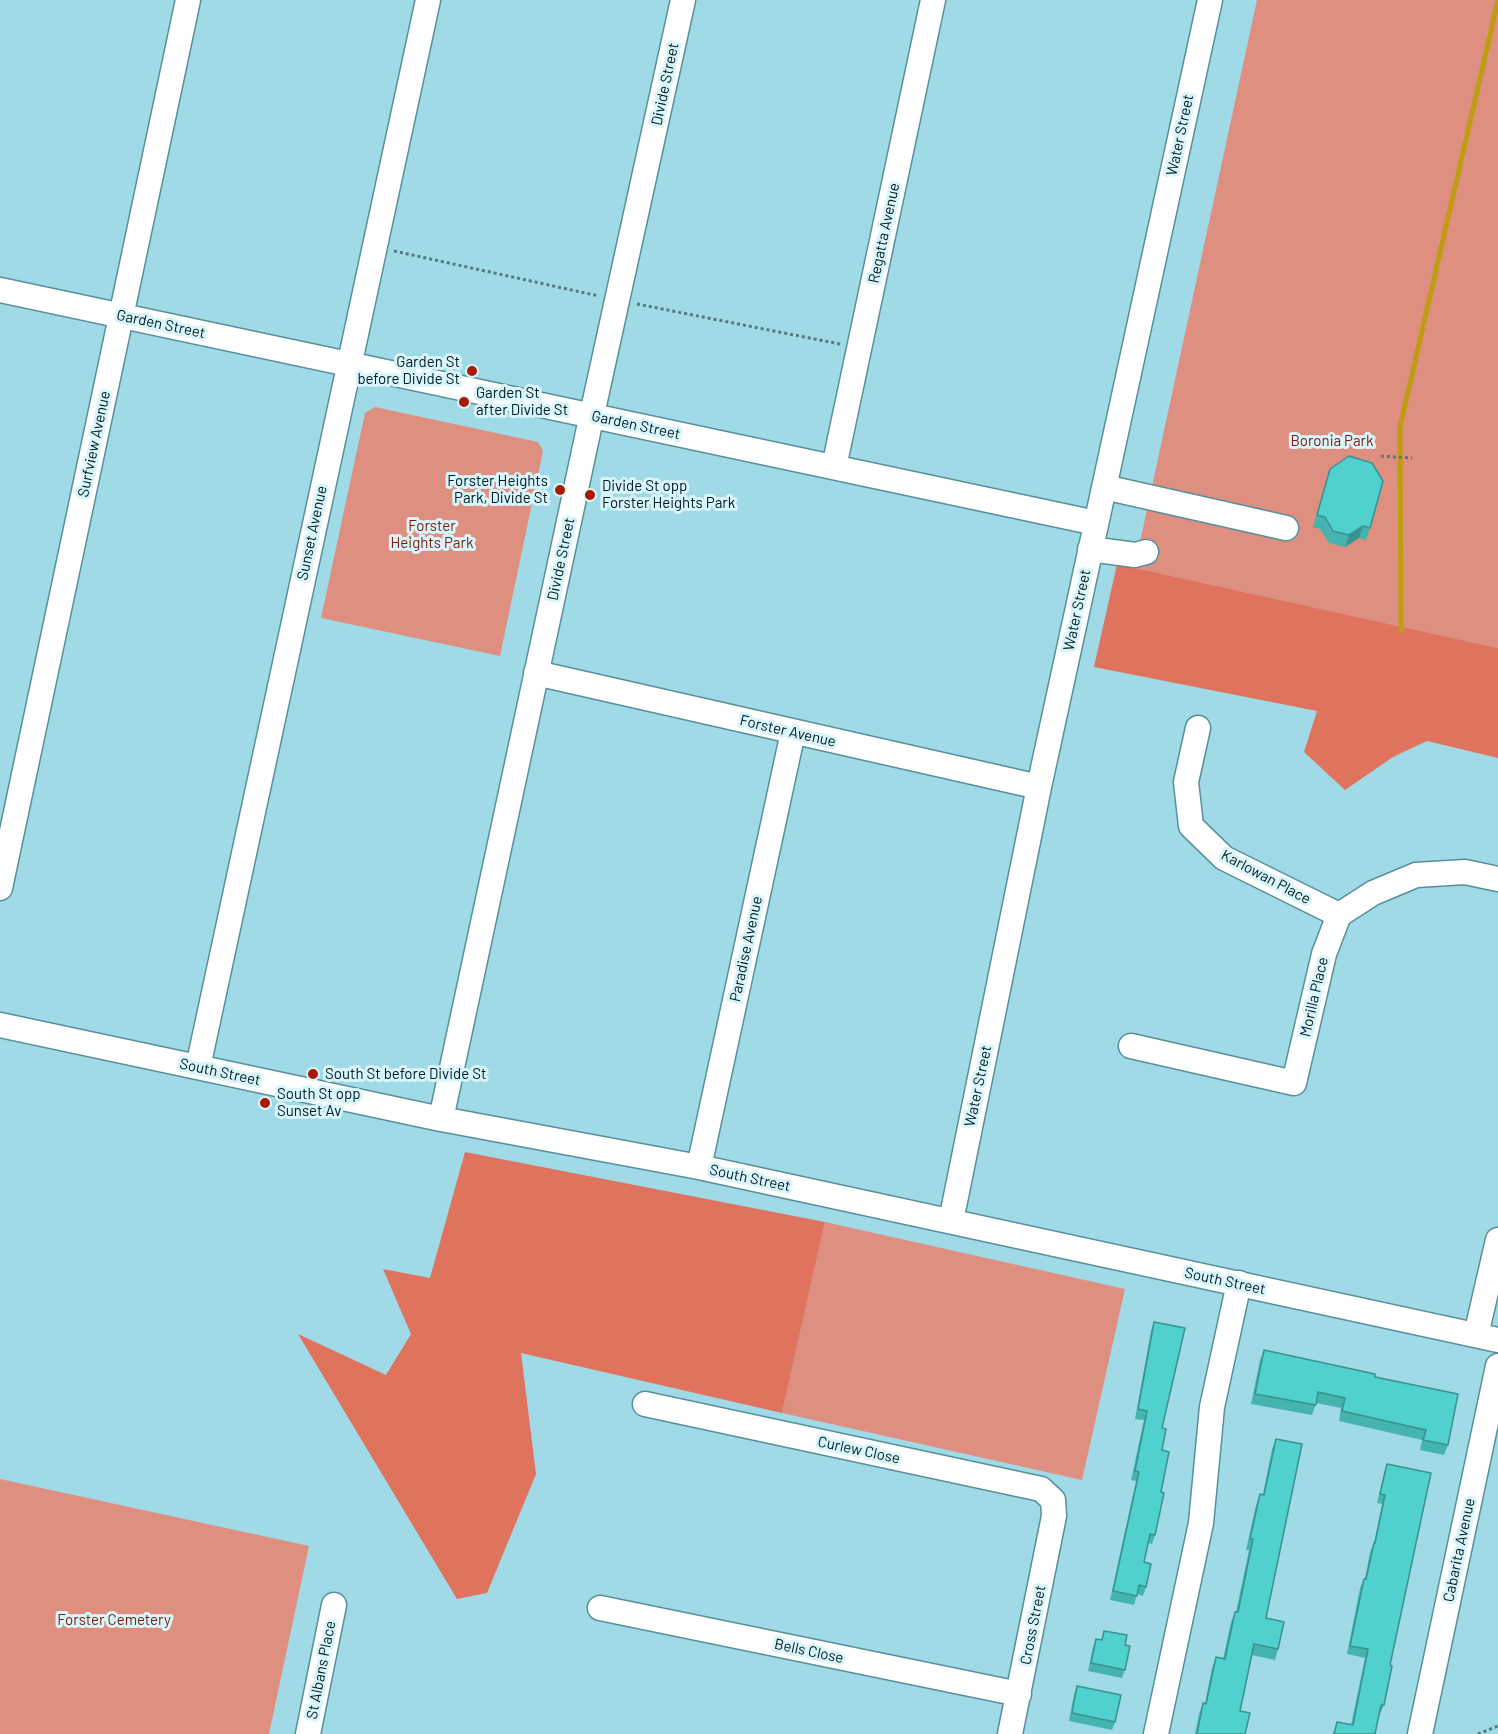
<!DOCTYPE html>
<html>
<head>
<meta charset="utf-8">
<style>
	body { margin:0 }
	canvas { display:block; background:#9fdae6 }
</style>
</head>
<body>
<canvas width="1498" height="1734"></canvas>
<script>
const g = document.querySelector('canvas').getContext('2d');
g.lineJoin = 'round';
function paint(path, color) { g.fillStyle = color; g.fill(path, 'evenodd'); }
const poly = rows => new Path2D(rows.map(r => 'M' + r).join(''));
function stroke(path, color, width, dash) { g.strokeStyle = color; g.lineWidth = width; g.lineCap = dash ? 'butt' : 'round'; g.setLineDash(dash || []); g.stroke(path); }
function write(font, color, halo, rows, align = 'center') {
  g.font = font + ' Barlow,sans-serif'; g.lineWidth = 6; g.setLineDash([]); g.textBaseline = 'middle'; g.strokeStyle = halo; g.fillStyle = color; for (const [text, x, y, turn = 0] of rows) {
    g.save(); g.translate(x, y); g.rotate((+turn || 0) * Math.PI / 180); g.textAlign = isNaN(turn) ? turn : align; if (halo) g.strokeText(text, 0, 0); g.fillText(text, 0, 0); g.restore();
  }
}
paint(poly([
	[1257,0,1498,0,1498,648,1130,567,1135,565],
	[375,407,538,442,543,451,500,656,321,618,365,413],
	[825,1222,1125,1289,1082,1480,782,1413],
	[0,1479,309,1546,269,1734,0,1734]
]), '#df8f7f');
paint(poly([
	[1117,564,1498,648,1498,758,1427,741,1393,757,1345,790,1304,752,1317,711,1094,667],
	[465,1152,825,1222,782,1413,521,1353,536,1474,487,1593,457,1599,298,1334,386,1375,411,1334,383,1269,430,1278]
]), '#e0735e');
stroke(poly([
	[1401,631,1400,427,1498,0]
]), '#bf9c11', 5);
const minor = poly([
	[0,290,1096,523],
	[834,467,933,0],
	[1104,487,1286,528],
	[1090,549,1135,555,1146,552],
	[536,673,1039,787],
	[1198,728,1186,782,1191,826,1224,858,1339,915],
	[0,888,188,0],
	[0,1025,441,1119,699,1167,1498,1340],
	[1131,1046,1294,1083,1324,954,1339,915,1373,893,1416,875,1465,872,1498,879],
	[198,1067,428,0],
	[441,1119,589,428,683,0],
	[699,1167,793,732],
	[951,1221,1039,787,1210,0],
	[1476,1335,1498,1240],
	[645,1404,1041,1489,1053,1500,1054,1516,1010,1734],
	[600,1608,1019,1694],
	[308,1734,334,1605],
	[1156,1734,1201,1523,1212,1407,1239,1283],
	[1420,1734,1498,1366]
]);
stroke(minor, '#57909b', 27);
stroke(poly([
	[394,251,599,296],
	[637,304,840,344],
	[1381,456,1412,458],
	[1478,1734,1498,1726]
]), '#517a82', 3, [3, 3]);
stroke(minor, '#fff', 24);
paint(poly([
	[1330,469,1370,528,1366,540,1359,538,1345,547,1329,543,1320,529,1313,527,1326,481],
	[1154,1322,1162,1428,1161,1492,1155,1535,1152,1544,1148,1543,1144,1562,1146,1587,1143,1596,1137,1594,1134,1605,1110,1600,1136,1481,1131,1480,1144,1420,1135,1419,1151,1331],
	[1264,1350,1375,1377,1448,1445,1444,1455,1420,1450,1422,1440,1339,1421,1341,1408,1316,1403,1312,1415,1251,1404,1260,1360],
	[1276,1439,1266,1618,1278,1649,1275,1660,1252,1655,1240,1711,1245,1734,1195,1734,1199,1714,1203,1703,1205,1703,1212,1668,1216,1657,1223,1659,1231,1622,1235,1612,1236,1612,1249,1550,1246,1550,1256,1505,1260,1494,1263,1494,1272,1449],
	[1387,1464,1390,1665,1384,1705,1380,1714,1379,1714,1375,1734,1333,1734,1337,1722,1351,1725,1365,1658,1347,1654,1360,1588,1364,1579,1365,1579,1370,1552,1374,1543,1382,1504,1377,1503,1384,1473],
	[1104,1631,1125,1645,1125,1670,1122,1678,1088,1671,1093,1647,1096,1639,1101,1640],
	[1077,1686,1115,1722,1112,1730,1069,1721,1074,1694]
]), '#45b4b0');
paint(poly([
	[1363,526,1359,538,1345,547,1349,535]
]), '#389290');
const building = poly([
	[1349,456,1372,463,1383,481,1370,528,1363,526,1349,535,1333,531,1325,517,1317,515,1330,469,1349,456],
	[1154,1322,1185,1328,1162,1428,1166,1429,1162,1450,1169,1452,1161,1492,1164,1493,1155,1535,1150,1534,1144,1562,1151,1564,1146,1587,1139,1585,1137,1596,1113,1591,1139,1472,1135,1471,1147,1411,1138,1409,1154,1322],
	[1264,1350,1375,1374,1375,1377,1458,1394,1448,1445,1423,1440,1426,1430,1342,1411,1345,1398,1318,1392,1316,1405,1255,1394,1264,1350],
	[1276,1439,1302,1444,1266,1618,1284,1622,1278,1649,1254,1644,1240,1711,1250,1713,1245,1734,1197,1734,1203,1703,1206,1704,1216,1657,1225,1659,1235,1612,1238,1612,1253,1539,1250,1539,1260,1494,1264,1495,1276,1439],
	[1387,1464,1431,1473,1390,1665,1392,1666,1384,1705,1381,1705,1375,1734,1334,1734,1337,1722,1353,1725,1368,1649,1350,1646,1364,1579,1366,1579,1374,1543,1375,1543,1385,1495,1380,1494,1387,1464],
	[1104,1631,1127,1635,1125,1645,1130,1646,1125,1670,1091,1663,1096,1639,1102,1640,1104,1631],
	[1077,1686,1121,1695,1115,1722,1072,1713,1077,1686]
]);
paint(building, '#50d1cd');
stroke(building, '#389290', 1.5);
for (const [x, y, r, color] of [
	[472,371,6,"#a91a00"],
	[464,402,6,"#a91a00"],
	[560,490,6,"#a91a00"],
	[590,495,6,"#a91a00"],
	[313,1074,6,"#a91a00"],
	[265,1103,6,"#a91a00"]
]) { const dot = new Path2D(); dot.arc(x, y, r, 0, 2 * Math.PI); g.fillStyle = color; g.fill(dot); stroke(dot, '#d8f5fb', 2); }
write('15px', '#02191e', '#d8f5fb', [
	["Divide Street",665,84,-78],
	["Water Street",1180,135,-78],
	["Regatta Avenue",884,233,-78],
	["Garden Street",161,324,12],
	["Garden Street",636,425,12],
	["Surfview Avenue",94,444,-78],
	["Sunset Avenue",312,533,-78],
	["Divide Street",561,559,-78],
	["Water Street",1077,610,-78],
	["Forster Avenue",788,731,13],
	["Karlowan Place",1266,877,28],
	["Paradise Avenue",746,949,-78],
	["Morilla Place",1314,997,-77],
	["South Street",220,1072,12],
	["Water Street",978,1086,-78],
	["South Street",750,1178,12],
	["South Street",1225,1281,12],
	["Curlew Close",859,1450,12],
	["Cabarita Avenue",1459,1550,-78],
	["Cross Street",1033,1625,-79],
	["Bells Close",809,1651,12],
	["St Albans Place",321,1670,-79]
]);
write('15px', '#02191e', '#d8f5fb', [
	["Garden St",460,362,"right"],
	["before Divide St",460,379,"right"],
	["Garden St",476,393],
	["after Divide St",476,410],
	["Forster Heights",548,481,"right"],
	["Park, Divide St",548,498,"right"],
	["Divide St opp",602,486],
	["Forster Heights Park",602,503],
	["South St before Divide St",325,1074],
	["South St opp",277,1094],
	["Sunset Av",277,1111]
], 'left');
write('15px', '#7d1a09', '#d8f5fb', [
	["Boronia Park",1332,441],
	["Forster",432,526],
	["Heights Park",432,543],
	["Forster Cemetery",114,1620]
]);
</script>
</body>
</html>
